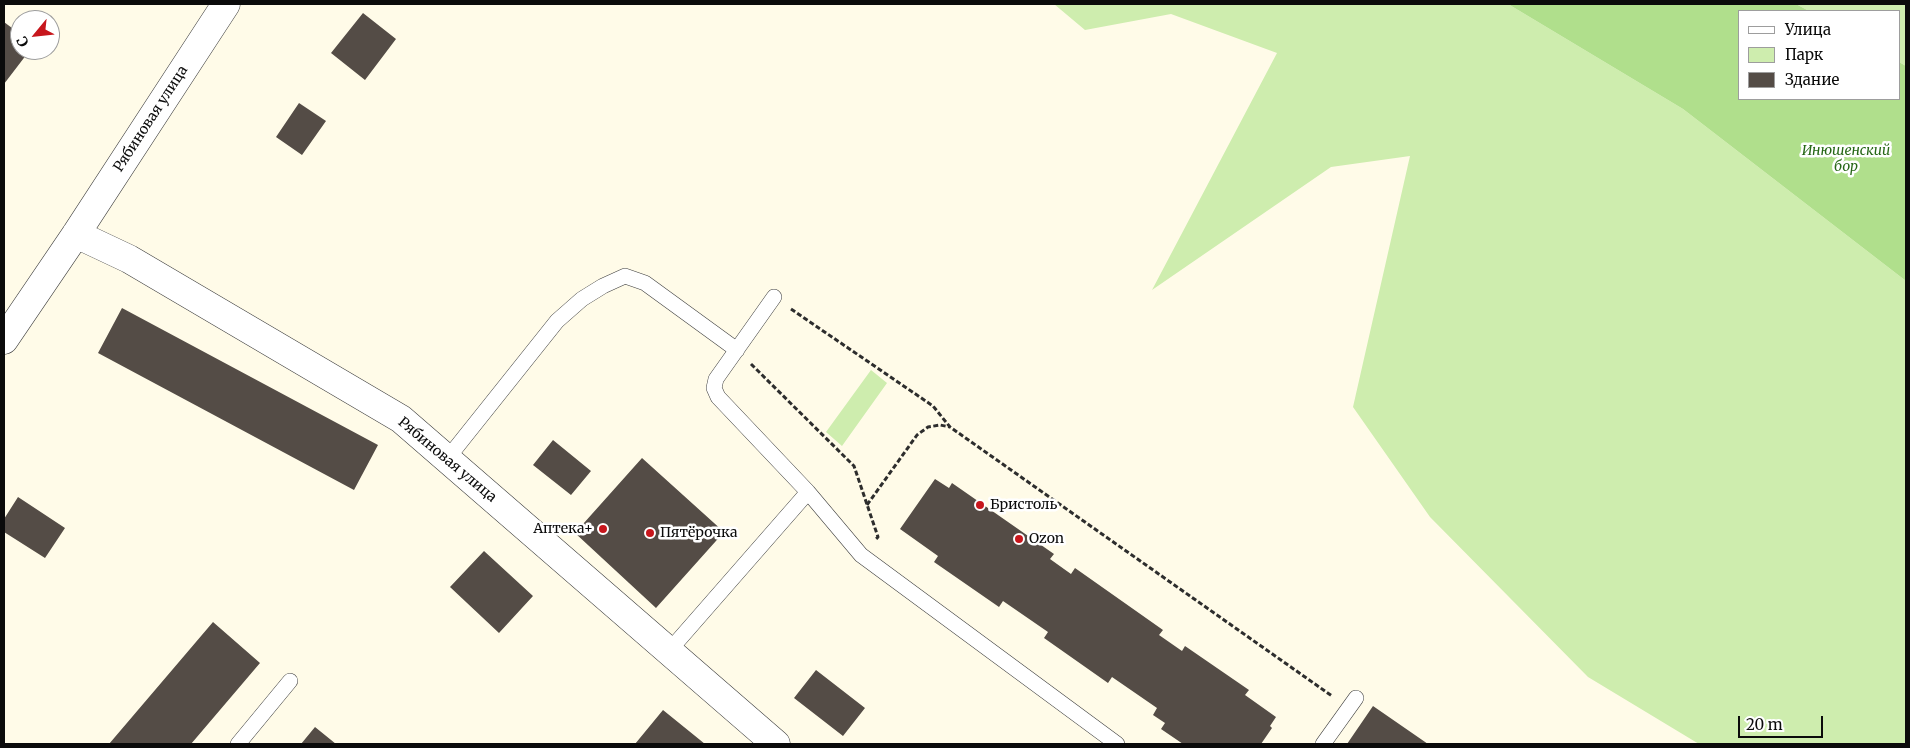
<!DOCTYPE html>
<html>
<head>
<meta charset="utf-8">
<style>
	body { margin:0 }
	#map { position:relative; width:1910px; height:748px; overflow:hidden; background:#fffbe8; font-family:Merriweather,serif }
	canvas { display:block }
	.frame { position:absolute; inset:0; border:5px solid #0b0b0b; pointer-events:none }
	.legend { position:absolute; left:1738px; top:10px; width:162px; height:90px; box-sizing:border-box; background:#fff; border:1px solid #9d9d9d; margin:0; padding:6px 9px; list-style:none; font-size:15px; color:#0b0b0b }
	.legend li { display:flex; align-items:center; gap:10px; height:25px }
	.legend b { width:25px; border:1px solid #9d9d9d }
	.north { position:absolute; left:10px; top:10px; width:50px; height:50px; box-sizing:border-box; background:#fff; border:1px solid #9d9d9d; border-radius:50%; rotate:242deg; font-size:14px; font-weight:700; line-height:20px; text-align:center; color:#0b0b0b }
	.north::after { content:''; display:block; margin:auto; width:18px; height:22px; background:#c7161c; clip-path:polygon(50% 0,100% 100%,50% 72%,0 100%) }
	.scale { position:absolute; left:1738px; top:716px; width:85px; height:22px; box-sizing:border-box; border:2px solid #0b0b0b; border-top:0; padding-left:6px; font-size:15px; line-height:18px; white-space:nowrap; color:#0b0b0b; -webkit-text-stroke:4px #fff; paint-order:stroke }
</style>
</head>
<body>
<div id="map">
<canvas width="1910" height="748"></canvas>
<div class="frame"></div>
<ul class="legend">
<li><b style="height:6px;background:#fff"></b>Улица</li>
<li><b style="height:14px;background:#ceedae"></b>Парк</li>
<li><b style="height:14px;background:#544c46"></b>Здание</li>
</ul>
<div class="north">С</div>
<div class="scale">20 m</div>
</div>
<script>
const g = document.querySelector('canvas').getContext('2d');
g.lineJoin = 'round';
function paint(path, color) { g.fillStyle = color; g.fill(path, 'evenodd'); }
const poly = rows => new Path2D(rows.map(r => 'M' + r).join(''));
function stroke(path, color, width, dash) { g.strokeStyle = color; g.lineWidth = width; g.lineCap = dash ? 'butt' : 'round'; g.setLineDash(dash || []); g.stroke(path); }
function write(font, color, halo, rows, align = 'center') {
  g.font = font + ' Merriweather,serif'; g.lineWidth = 5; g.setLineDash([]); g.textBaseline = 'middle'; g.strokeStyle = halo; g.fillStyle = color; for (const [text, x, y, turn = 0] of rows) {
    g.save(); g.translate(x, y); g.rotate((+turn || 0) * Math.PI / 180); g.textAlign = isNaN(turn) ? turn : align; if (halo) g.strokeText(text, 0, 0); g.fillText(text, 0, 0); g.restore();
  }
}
paint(poly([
	[1054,4,1508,4,1683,109,1906,281,1906,744,1699,744,1588,677,1430,517,1353,407,1410,156,1331,167,1152,290,1277,53,1171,14,1085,30],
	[1796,4,1906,4,1906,66,1899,62,1899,11,1809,11],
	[871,370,887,383,842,446,826,432]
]), '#ceedae');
paint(poly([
	[1508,4,1796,4,1809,11,1739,11,1739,99,1899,99,1899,62,1906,66,1906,281,1683,109]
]), '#b0df8c');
paint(poly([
	[363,13,396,39,365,80,331,53],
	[4,22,20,34,20,50,30,50,4,84],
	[299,103,326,121,302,155,276,137],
	[122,308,378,445,354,490,98,353],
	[553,440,591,471,571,495,533,465],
	[642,458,724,532,656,608,575,533],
	[935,479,949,488,952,483,1054,554,1050,559,1071,574,1075,568,1163,630,1159,635,1182,651,1185,646,1249,690,1245,695,1276,717,1270,726,1272,728,1261,744,1183,744,1161,729,1165,723,1153,715,1157,708,1112,677,1108,683,1044,638,1048,632,1003,601,999,607,934,562,938,556,900,529],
	[18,497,65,528,45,558,4,532,4,519],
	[484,551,533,596,499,633,450,587],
	[213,622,260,663,191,744,109,744],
	[816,670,865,708,843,736,794,698],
	[1373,706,1428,744,1347,744],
	[663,710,705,744,635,744],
	[315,727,336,744,301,744]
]), '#544c46');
const service = poly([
	[447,459,557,321,582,299,603,286,625,276,645,283,737,350],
	[808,492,861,555,1117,744],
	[669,651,808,492,718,397,714,388,716,379,774,297],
	[238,744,290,681],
	[1323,744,1356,698]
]);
const minor = poly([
	[76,234,129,259,401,419,776,744],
	[4,340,76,234,226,4]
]);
stroke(service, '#3e3e3e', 16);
stroke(minor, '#3e3e3e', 29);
stroke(poly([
	[791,309,933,406,950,427,1332,696],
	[751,364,854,466,878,537,876,539],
	[867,505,917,435,928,427,940,425,950,427]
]), '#2d2d2d', 3, [5, 2.5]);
stroke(service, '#fff', 15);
stroke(minor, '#fff', 28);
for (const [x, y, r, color] of [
	[980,505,5,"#c7161c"],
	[603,529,5,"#c7161c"],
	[650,533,5,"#c7161c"],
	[1019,539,5,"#c7161c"]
]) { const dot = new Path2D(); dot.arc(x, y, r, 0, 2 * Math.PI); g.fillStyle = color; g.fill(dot); stroke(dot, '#fff', 2); }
write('14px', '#0b0b0b', '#fff', [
	["Рябиновая улица",151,119,-57],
	["Рябиновая улица",447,460,40]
]);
write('italic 14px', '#266716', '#fff', [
	["Инюшенский",1846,151],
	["бор",1846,167]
]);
write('14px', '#0b0b0b', '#fff', [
	["Бристоль",990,505],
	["Аптека+",593,529,"right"],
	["Пятёрочка",660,533],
	["Ozon",1029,539]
], 'left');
</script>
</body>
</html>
